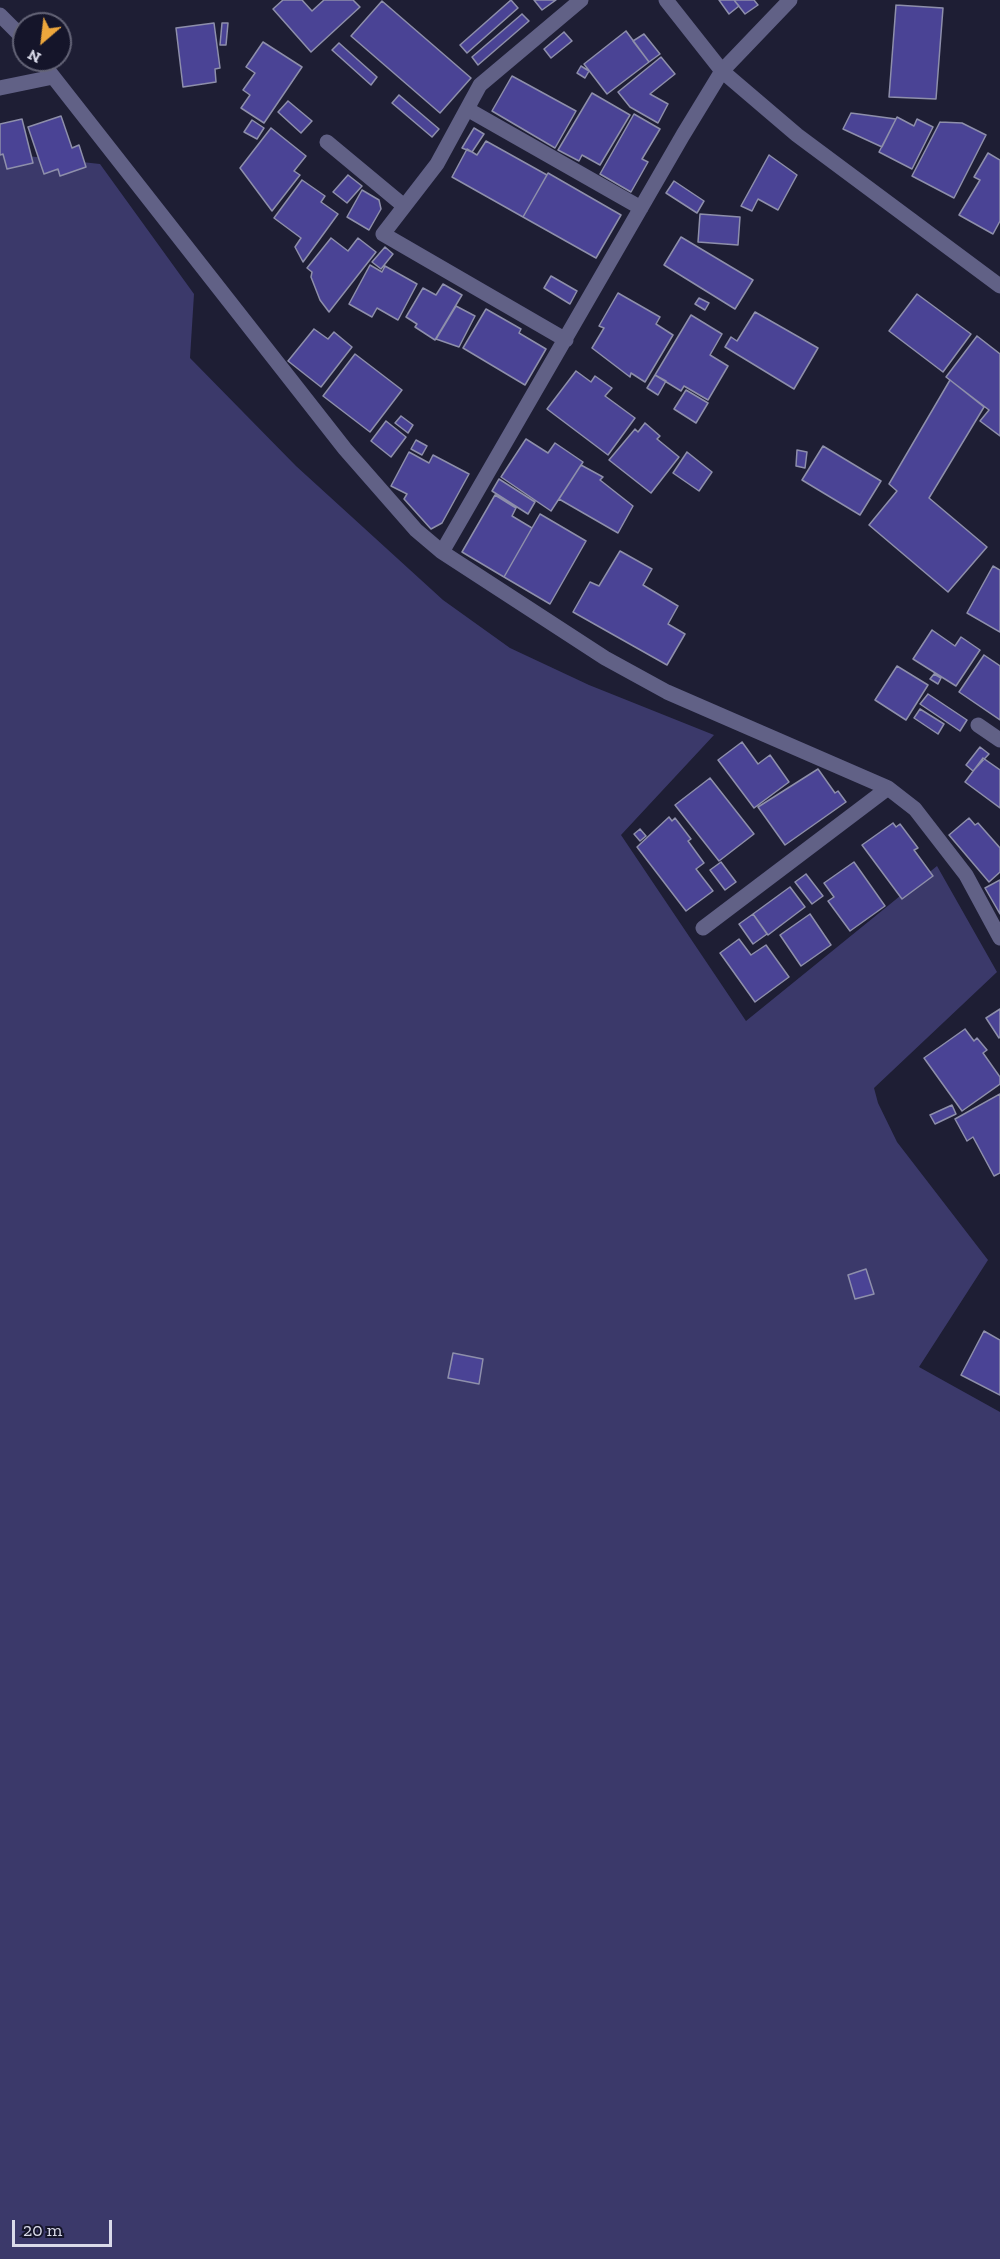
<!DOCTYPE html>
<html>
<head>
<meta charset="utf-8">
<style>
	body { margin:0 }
	#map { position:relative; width:1000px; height:2259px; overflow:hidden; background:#1e1e34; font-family:"Zilla Slab",serif }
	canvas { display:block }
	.north { position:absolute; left:12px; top:12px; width:60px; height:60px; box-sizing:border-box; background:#15152a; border:2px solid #646477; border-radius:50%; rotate:208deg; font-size:16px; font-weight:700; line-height:24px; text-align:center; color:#dadbea }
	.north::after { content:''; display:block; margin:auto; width:21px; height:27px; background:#eea73c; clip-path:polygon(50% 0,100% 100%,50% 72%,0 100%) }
	.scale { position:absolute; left:12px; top:2220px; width:100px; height:27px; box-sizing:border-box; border:3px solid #dadbea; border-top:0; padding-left:8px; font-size:18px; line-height:21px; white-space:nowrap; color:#dadbea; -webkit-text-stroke:4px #15152a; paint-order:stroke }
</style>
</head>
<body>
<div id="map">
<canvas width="1000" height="2259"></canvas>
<div class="north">N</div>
<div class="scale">20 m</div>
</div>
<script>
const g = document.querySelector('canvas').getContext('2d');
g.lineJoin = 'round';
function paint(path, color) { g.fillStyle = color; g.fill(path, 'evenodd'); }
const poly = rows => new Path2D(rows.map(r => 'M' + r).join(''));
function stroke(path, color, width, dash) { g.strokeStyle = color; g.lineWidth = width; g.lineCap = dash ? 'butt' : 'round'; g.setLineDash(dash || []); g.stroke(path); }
paint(poly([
	[0,153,100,164,194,294,190,358,296,466,443,600,510,648,589,685,714,735,621,835,746,1021,937,866,997,972,874,1088,878,1103,897,1142,988,1260,919,1367,1000,1412,1000,2259,0,2259]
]), '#3b396a');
const building = poly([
	[283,0,302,0,312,11,324,0,353,0,360,7,311,52,273,9,283,0],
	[511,0,518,8,467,53,460,45,511,0],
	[534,0,556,0,542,10,534,0],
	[719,0,734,0,739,6,729,14,719,0],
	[734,0,754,0,758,5,745,14,734,0],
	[382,1,471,78,440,113,351,36,382,1],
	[896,5,943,8,936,99,889,97,896,5],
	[522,14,529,21,478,65,472,57,522,14],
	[214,23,220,68,215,69,216,82,183,87,176,28,214,23],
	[222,23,228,23,226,45,220,45,222,23],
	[626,31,649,62,607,94,584,64,626,31],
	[564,32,572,41,551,58,544,49,564,32],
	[644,34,660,54,649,62,633,41,644,34],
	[263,42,302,67,264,123,241,108,250,95,243,90,255,73,246,67,263,42],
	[339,43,377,77,371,85,332,50,339,43],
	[661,57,675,74,650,94,668,104,658,123,630,107,618,92,661,57],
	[581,66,589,71,585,78,577,73,581,66],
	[512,76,576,111,555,148,492,111,512,76],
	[592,93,630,115,600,165,582,155,579,161,558,150,592,93],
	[399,95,439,129,432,137,392,103,399,95],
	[288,101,312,121,301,133,278,112,288,101],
	[851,113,896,119,882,147,843,129,851,113],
	[634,114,660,129,642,159,648,162,631,192,600,174,634,114],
	[61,116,72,148,79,145,86,167,60,176,58,169,44,174,28,127,61,116],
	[897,117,914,126,917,119,933,127,912,169,879,152,897,117],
	[22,119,33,163,7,169,3,154,0,155,0,124,22,119],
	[252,120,264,128,257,139,244,132,252,120],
	[940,122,962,123,986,135,954,198,912,176,940,122],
	[271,128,306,156,294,171,300,175,272,211,240,168,271,128],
	[474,128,484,134,472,152,462,148,474,128],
	[486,141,547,175,523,217,452,177,467,149,477,155,486,141],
	[988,153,1000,160,1000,221,993,234,959,215,980,180,974,177,988,153],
	[769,155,797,175,778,210,758,199,752,211,741,206,769,155],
	[548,173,621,215,596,258,523,217,548,173],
	[348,175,362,186,347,203,333,192,348,175],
	[302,180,325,196,321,202,338,214,303,262,295,247,301,238,274,218,302,180],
	[674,181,704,201,697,213,666,193,674,181],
	[362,190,379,200,381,209,369,230,347,217,362,190],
	[700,214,740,217,738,245,698,242,700,214],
	[681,237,753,280,735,309,664,265,681,237],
	[331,238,348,251,358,238,376,252,329,312,320,300,311,277,312,272,307,268,331,238],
	[385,247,393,254,381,269,372,262,385,247],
	[370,265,382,272,385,266,417,284,398,320,377,308,372,317,349,304,370,265],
	[551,276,577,291,570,304,544,288,551,276],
	[443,284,462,295,435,340,415,327,417,324,406,317,423,288,436,295,443,284],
	[618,293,660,317,656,324,673,335,645,382,631,373,630,377,592,348,604,328,599,326,618,293],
	[917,294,971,334,943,372,889,331,917,294],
	[699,298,709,303,705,310,695,304,699,298],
	[456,306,475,316,459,347,436,339,456,306],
	[486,309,521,329,519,333,546,349,525,385,463,348,486,309],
	[755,312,818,348,794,389,725,347,731,337,737,341,755,312],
	[691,315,722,334,710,355,728,366,708,400,684,386,681,391,655,375,691,315],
	[314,329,328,339,334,332,352,347,321,387,288,361,314,329],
	[977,336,1000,354,1000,436,980,421,989,410,946,377,977,336],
	[355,354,402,390,370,432,323,396,355,354],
	[576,371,591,382,595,376,612,388,605,396,635,418,608,455,547,409,576,371],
	[655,375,666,381,658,395,647,388,655,375],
	[950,380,984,407,929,498,987,547,948,592,869,525,897,491,889,484,950,380],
	[686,390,708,403,696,423,674,409,686,390],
	[401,416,413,425,408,433,395,423,401,416],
	[386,421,406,437,391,457,371,441,386,421],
	[645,423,660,436,657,439,679,457,651,493,609,460,635,429,638,432,645,423],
	[526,439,548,453,555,443,583,462,551,511,501,477,526,439],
	[416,440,427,446,422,455,411,449,416,440],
	[823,446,881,481,860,515,802,480,823,446],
	[797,450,807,452,805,468,796,466,797,450],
	[409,452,429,463,433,455,469,474,442,523,431,529,404,499,407,494,391,486,409,452],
	[687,452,712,472,699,491,673,473,687,452],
	[581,465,603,477,600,480,633,506,618,533,559,499,581,465],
	[499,479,535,502,528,514,492,491,499,479],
	[495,495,516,508,512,516,532,528,504,577,462,552,495,495],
	[540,514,586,541,550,604,504,577,540,514],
	[620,551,652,569,643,585,678,606,668,624,685,634,667,665,573,612,590,582,599,586,620,551],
	[993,566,1000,570,1000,632,967,613,993,566],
	[932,630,955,646,961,637,980,650,956,686,913,659,932,630],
	[984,655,1000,666,1000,720,959,692,984,655],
	[897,666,928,685,906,720,875,700,897,666],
	[934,674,941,678,938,684,930,679,934,674],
	[928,694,967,720,960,731,920,704,928,694],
	[920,709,944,724,938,734,914,718,920,709],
	[742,742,758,764,770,755,789,782,754,808,718,760,742,742],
	[980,747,989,754,973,771,966,765,980,747],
	[983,758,1000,770,1000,808,965,782,983,758],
	[818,769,835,793,838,791,846,802,785,845,758,807,818,769],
	[710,778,754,834,719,861,675,805,710,778],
	[669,817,672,821,675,818,691,839,688,841,704,863,696,869,713,891,686,911,637,847,669,817],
	[969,818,975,825,978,823,1000,848,1000,872,989,882,949,835,969,818],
	[893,823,896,827,900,824,918,848,914,850,933,876,902,899,862,845,893,823],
	[640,829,646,836,640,841,634,834,640,829],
	[721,862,736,882,725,890,710,870,721,862],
	[854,862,885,906,850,931,828,901,834,897,824,883,854,862],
	[806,874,823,896,812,904,795,882,806,874],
	[1000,880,1000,914,985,888,1000,880],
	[790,887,805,907,768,935,753,914,790,887],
	[753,914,767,934,753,944,739,924,753,914],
	[810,914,831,945,801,966,780,935,810,914],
	[739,939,751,955,766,945,789,977,755,1002,720,953,739,939],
	[1000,1009,1000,1037,999,1038,986,1018,1000,1009],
	[965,1029,974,1041,977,1038,987,1050,983,1053,1000,1077,1000,1084,962,1111,924,1058,965,1029],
	[1000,1094,1000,1173,994,1176,973,1137,967,1141,955,1119,1000,1094],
	[952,1105,956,1114,935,1124,930,1115,952,1105],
	[866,1269,874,1294,855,1299,848,1275,866,1269],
	[984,1331,1000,1340,1000,1395,961,1375,984,1331],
	[453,1353,483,1359,479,1384,448,1378,453,1353]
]);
paint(building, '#4a4395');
stroke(building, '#8e8fab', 1.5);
stroke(poly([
	[666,0,722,71,797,135,1000,286],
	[0,15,24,39],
	[40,60,345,449,416,530,442,552,605,658,667,692,888,788,915,809,966,875,1000,938],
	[0,88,53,77],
	[467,109,641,208],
	[327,142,404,206],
	[566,340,383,234,437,164,480,85,581,0],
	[442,552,683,135,722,71,790,0],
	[978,725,1000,740],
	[703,928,888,788]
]), '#616186', 15);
</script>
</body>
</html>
